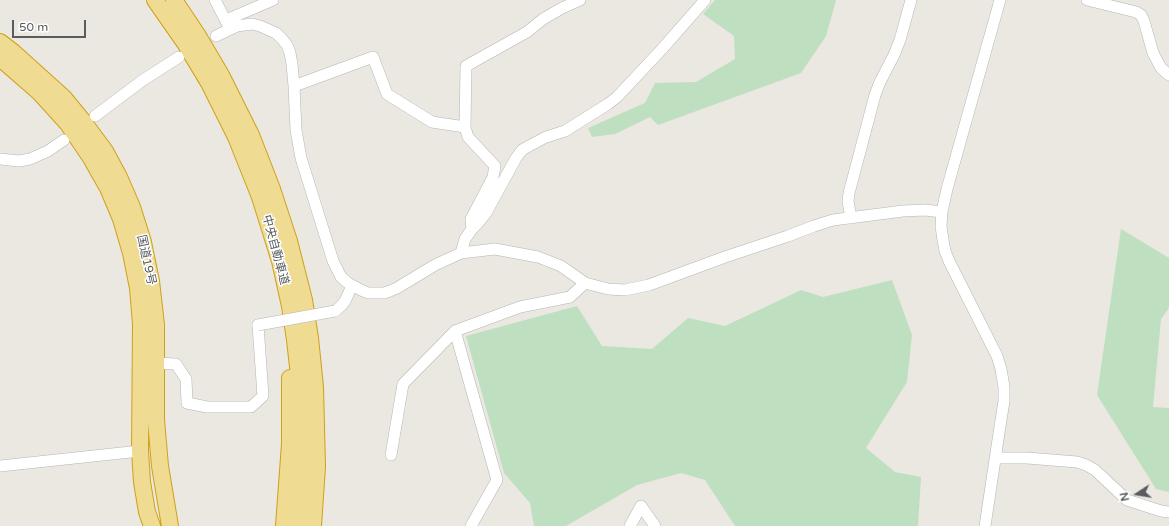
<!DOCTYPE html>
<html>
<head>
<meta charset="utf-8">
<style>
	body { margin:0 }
	#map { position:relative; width:1169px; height:526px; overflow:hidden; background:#eae8e0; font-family:"Varela Round",sans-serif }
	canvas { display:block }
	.north { position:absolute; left:1117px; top:474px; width:40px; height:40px; -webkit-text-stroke:3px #fff; paint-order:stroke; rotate:258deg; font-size:11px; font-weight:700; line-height:16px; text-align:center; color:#595c5f }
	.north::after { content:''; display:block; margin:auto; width:14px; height:18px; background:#595c5f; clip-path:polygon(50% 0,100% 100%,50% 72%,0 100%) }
	.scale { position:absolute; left:12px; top:20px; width:74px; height:18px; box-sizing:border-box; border:2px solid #595c5f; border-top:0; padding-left:5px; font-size:12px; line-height:14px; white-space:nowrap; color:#595c5f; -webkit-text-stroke:3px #fff; paint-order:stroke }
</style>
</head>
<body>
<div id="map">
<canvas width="1169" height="526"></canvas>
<div class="north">N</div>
<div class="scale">50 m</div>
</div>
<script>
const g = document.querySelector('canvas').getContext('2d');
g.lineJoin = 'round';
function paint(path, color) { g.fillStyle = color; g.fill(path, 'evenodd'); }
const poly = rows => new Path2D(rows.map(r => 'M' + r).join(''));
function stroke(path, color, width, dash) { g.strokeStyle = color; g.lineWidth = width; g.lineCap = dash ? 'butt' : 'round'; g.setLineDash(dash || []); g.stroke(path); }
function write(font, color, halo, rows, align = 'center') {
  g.font = font + ' "Varela Round","Noto Sans JP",sans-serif'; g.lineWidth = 3; g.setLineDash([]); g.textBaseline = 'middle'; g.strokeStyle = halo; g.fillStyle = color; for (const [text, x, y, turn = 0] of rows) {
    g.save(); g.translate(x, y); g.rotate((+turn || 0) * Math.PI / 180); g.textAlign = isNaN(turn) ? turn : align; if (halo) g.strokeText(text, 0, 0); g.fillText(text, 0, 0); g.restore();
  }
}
paint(poly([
	[715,0,836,0,826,36,801,73,658,125,650,117,615,134,592,137,588,128,645,103,655,83,696,82,735,59,734,36,703,14],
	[1121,229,1169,258,1169,308,1161,319,1153,407,1169,408,1169,492,1156,489,1097,395],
	[892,280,912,335,907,382,866,448,895,472,921,477,918,526,735,526,705,480,681,473,637,485,566,526,534,526,530,503,504,473,466,336,577,306,602,346,652,349,688,318,725,326,801,290,823,297]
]), '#bfdfc1');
const minor = poly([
	[215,0,229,27],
	[1087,0,1136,12,1141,15,1144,21,1153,53,1161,68,1169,75],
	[226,20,273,0],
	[216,36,237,26,252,24,260,26,276,33,282,39,287,45,290,53,292,64,294,86,296,130,301,158,333,261,341,277,348,283,361,290,368,293,384,293,390,291,397,288,435,265,461,253,495,249,538,257,561,266,585,283,608,289,625,290,649,285,725,257,788,236,814,226,833,220,903,211,925,210,942,212],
	[294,86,373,57,387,94,432,122,465,127],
	[95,116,143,80,179,57],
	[0,159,19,161,30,159,48,151,64,140],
	[851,218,848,201,849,193,875,95,880,82,894,55,900,40,911,0],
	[472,229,471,219,493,177,495,166,468,137,465,127,466,66,527,32,543,19,562,8,580,0],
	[461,253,465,239,472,229,478,223,486,213,516,158,522,150,529,146,546,137,565,131,608,104,617,97,662,49,705,0],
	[335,311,341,306,345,301,352,286],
	[455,331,497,480,471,526],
	[156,363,176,364,186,379,187,403,207,407,251,407,263,396,258,325],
	[391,455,403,384,455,331,520,307,570,297,585,283],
	[995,458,1027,458,1077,462,1086,465,1095,470,1127,500,1161,511,1169,512],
	[0,466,140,451],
	[630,526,641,506,655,526],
	[985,526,999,433,1004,401,1004,387,1001,369,997,356,949,261,945,251,943,240,941,226,942,212,947,189,1000,0]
]);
const highway = poly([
	[155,0,185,43,209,83,236,137,260,197,280,261,290,306,295,340,300,384,303,429,301,491,297,526],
	[174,0,198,36,221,75,251,135,272,189,289,241,304,300,310,338,315,387,317,467,313,526],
	[0,42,13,52,64,98,82,120,105,151,119,177,132,207,143,242,151,281,156,325,156,420,160,466,170,526],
	[0,58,39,92,68,124,91,158,108,188,121,219,131,253,138,288,141,324,140,451,142,482,147,512,152,526],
	[284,526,290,444,290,378]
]);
stroke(minor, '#b3b5b9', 12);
stroke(highway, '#d0a01b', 18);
stroke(minor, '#fff', 11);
stroke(highway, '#efdc92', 16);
const minorBridge = poly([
	[258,325,335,311]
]);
stroke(minorBridge, '#b3b5b9', 12, []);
stroke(minorBridge, '#fff', 11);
write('12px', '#595c5f', '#fff', [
	["中央自動車道",275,250,75],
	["国道19号",146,260,78]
]);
</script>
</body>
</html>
